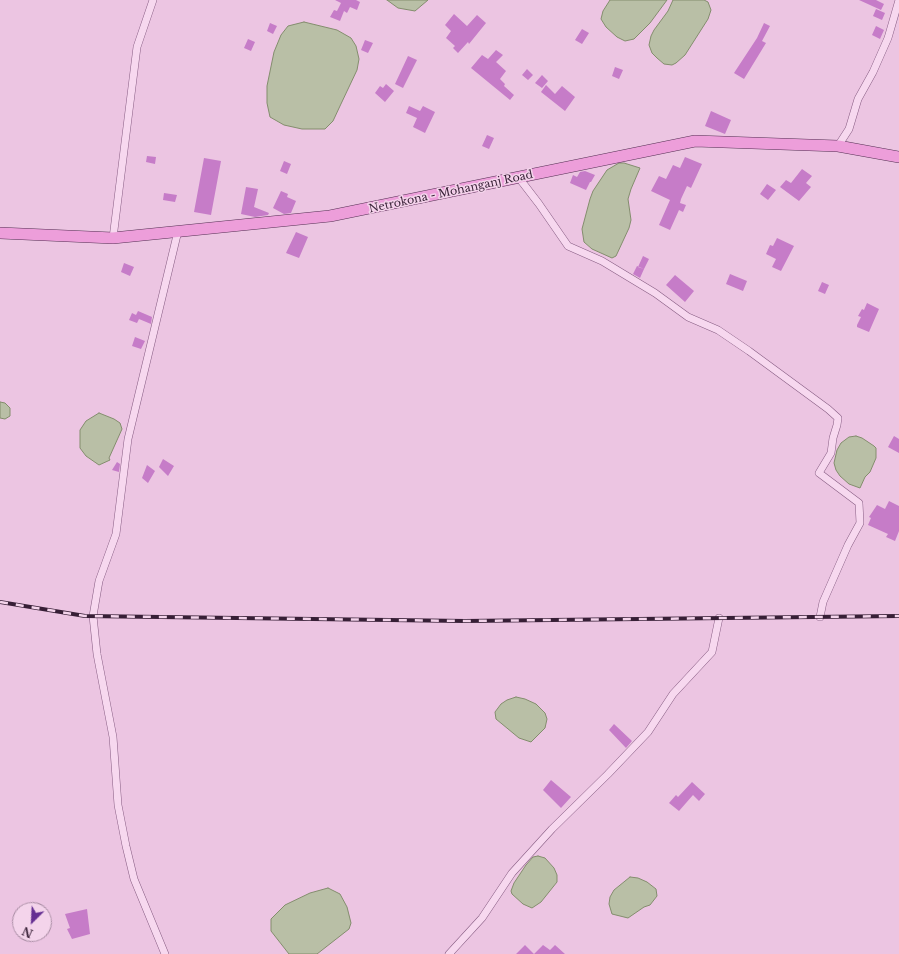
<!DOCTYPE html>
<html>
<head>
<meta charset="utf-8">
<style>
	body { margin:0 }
	#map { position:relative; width:899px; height:954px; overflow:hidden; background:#ecc5e2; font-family:"Libre Baskerville",serif }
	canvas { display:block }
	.north { position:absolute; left:12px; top:902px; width:40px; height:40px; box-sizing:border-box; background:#f4d4eb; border:1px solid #a88ca3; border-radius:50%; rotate:204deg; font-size:11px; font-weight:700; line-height:16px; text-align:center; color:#371f36 }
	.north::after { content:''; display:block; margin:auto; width:14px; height:18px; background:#652f92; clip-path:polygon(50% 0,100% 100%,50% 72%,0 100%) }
</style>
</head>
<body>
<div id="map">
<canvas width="899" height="954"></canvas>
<div class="north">N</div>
</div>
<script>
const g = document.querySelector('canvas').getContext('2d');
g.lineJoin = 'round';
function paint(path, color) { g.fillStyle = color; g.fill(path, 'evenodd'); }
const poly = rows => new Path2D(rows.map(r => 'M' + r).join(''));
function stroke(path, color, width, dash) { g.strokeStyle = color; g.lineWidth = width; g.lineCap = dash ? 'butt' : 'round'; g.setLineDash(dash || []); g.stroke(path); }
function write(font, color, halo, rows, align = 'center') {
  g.font = font + ' "Libre Baskerville",serif'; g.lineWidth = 3; g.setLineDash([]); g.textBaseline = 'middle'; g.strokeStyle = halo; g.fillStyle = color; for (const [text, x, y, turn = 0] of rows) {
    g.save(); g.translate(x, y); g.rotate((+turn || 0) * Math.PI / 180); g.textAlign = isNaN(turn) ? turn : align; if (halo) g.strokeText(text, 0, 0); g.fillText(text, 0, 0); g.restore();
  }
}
const water = poly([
	[387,0,428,0,415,11,398,8,387,0],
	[610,0,667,0,650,23,634,39,625,41,617,37,606,27,601,19,603,11,610,0],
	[673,0,704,0,708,2,711,10,708,19,685,55,676,63,672,65,664,64,657,58,652,53,649,45,651,36,654,30,668,11,673,0],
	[304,22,337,30,351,38,356,46,359,59,357,70,340,106,333,121,325,129,302,129,284,125,270,117,267,103,267,86,274,52,281,35,288,26,304,22],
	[619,163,624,163,640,168,631,189,628,199,631,220,629,228,616,256,612,258,592,249,584,242,582,229,590,199,593,191,607,170,619,163],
	[0,402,5,403,10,408,10,416,5,419,0,418,0,402],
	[99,413,114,419,120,423,122,429,109,458,110,460,99,465,86,456,80,448,80,430,86,421,99,413],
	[856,436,862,438,874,446,876,448,876,458,870,472,865,477,860,488,849,484,840,476,836,470,834,463,837,450,841,443,849,437,856,436],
	[516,697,525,699,536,704,545,713,547,719,545,728,531,742,519,738,496,719,495,712,501,704,507,700,516,697],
	[538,856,545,858,554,868,557,875,557,882,541,902,532,908,523,904,512,894,511,891,514,883,526,865,533,857,538,856],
	[630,877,638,878,647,882,656,889,657,896,650,905,644,907,628,918,612,914,609,904,610,897,614,890,630,877],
	[328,888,340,894,347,907,351,923,349,929,317,954,289,954,271,931,271,919,285,905,310,893,328,888]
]);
paint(water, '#b9bfa6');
stroke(water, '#838d6d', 1);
paint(poly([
	[335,0,356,0,360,2,357,10,350,7,347,13,344,11,340,21,330,17,334,10,337,11,341,3],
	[859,0,876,0,884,4,881,10],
	[876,9,885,13,882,20,873,16],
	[454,14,467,26,477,15,486,23,469,44,468,42,458,53,453,48,455,46,446,38,451,31,445,25],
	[270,23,277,26,273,34,267,31],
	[764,23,770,26,762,41,766,43,744,79,734,73,757,38],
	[876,26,884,30,880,39,872,35],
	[582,29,589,33,582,44,575,40],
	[248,39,255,42,251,51,244,48],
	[365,40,373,43,368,53,361,50],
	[496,50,503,55,496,62,506,71,500,79,505,84,504,86,514,95,510,100,471,68,482,55,488,59],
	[408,56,417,60,403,88,395,84],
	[615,67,623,70,619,79,612,76],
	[527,69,533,75,528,80,522,75],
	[542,75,548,81,542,88,535,83],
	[386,84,394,91,385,102,375,93,380,86,383,88],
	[546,85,555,94,562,86,575,97,565,111,541,92],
	[409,106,420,111,423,106,435,112,425,133,413,127,417,118,406,113],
	[711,111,731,120,725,134,705,126],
	[487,135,494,138,489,149,482,146],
	[147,156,156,157,155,164,146,162],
	[685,157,702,164,691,188,687,186,681,199,680,203,686,205,683,212,679,210,670,230,659,225,670,200,651,191,659,176,666,179,673,165,680,168],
	[204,158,221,161,211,215,194,212],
	[284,161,291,164,287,174,280,171],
	[802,169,812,176,806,183,811,187,799,201,780,187,786,180,791,183],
	[585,171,595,175,591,182,590,182,586,190,570,183,573,175,577,177,580,172],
	[767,184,776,190,768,200,760,194],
	[246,187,258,189,254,207,269,213,268,215,255,217,241,214],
	[281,191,288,194,287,197,296,201,291,213,284,214,273,208],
	[164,193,177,195,175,202,163,200],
	[296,232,308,237,299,258,286,253],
	[777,238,794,246,781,271,772,267,776,259,766,254,770,245,773,246],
	[643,256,649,259,644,269,638,267],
	[124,263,134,267,130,276,121,272],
	[637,266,644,269,640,278,633,274],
	[730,274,747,281,743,291,726,284],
	[675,275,694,291,685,302,666,285],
	[822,282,829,285,825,294,818,291],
	[867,303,879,309,869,332,857,327,857,325,861,317,858,316,862,309,864,310],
	[138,311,152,317,151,324,139,319,137,323,129,320,132,313,136,315],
	[135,337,145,341,141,349,132,346],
	[894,436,899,439,899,453,888,447],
	[163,459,174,466,168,476,159,467],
	[117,462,120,464,119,472,112,470],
	[147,465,155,471,148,483,142,478],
	[889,501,899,506,899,531,895,541,886,537,888,534,868,525,871,518,869,517,877,505,885,509],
	[614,724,632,741,626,748,609,730],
	[551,780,571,797,561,808,543,790],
	[692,782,705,794,699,801,693,795,679,811,669,803,676,795,678,797],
	[87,909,90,934,72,939,67,929,70,928,65,914],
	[525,945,534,954,543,945,550,950,555,945,565,954,516,954]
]), '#c67cc8');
const street = poly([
	[838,146,849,129,858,99,873,72,888,38,899,0],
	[519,178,539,204,568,246,602,261,655,293,688,317,718,330,749,351,828,409,838,418,837,425,833,438,831,453,819,473,859,503,860,523,848,545,823,602,820,617],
	[113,238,137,47,153,0],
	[165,954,134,879,126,846,118,805,113,737,97,654,93,616,99,581,116,534,128,439,178,231],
	[449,954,482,918,512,873,552,829,608,774,648,732,673,694,712,652,719,618]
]);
const primary = poly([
	[0,233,113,238,330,216,695,141,838,146,899,157]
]);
stroke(street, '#865c82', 8);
stroke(primary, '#543053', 12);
stroke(street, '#f7d8ef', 7);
stroke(primary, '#ed9eda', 11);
const rail = poly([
	[0,602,85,616,465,621,899,616]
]);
stroke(rail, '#371f36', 4);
stroke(rail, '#f4d4eb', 2.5, [8]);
write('11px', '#371f36', '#f4d4eb', [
	["Netrokona - Mohanganj Road",451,192,-12]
]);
</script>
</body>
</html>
